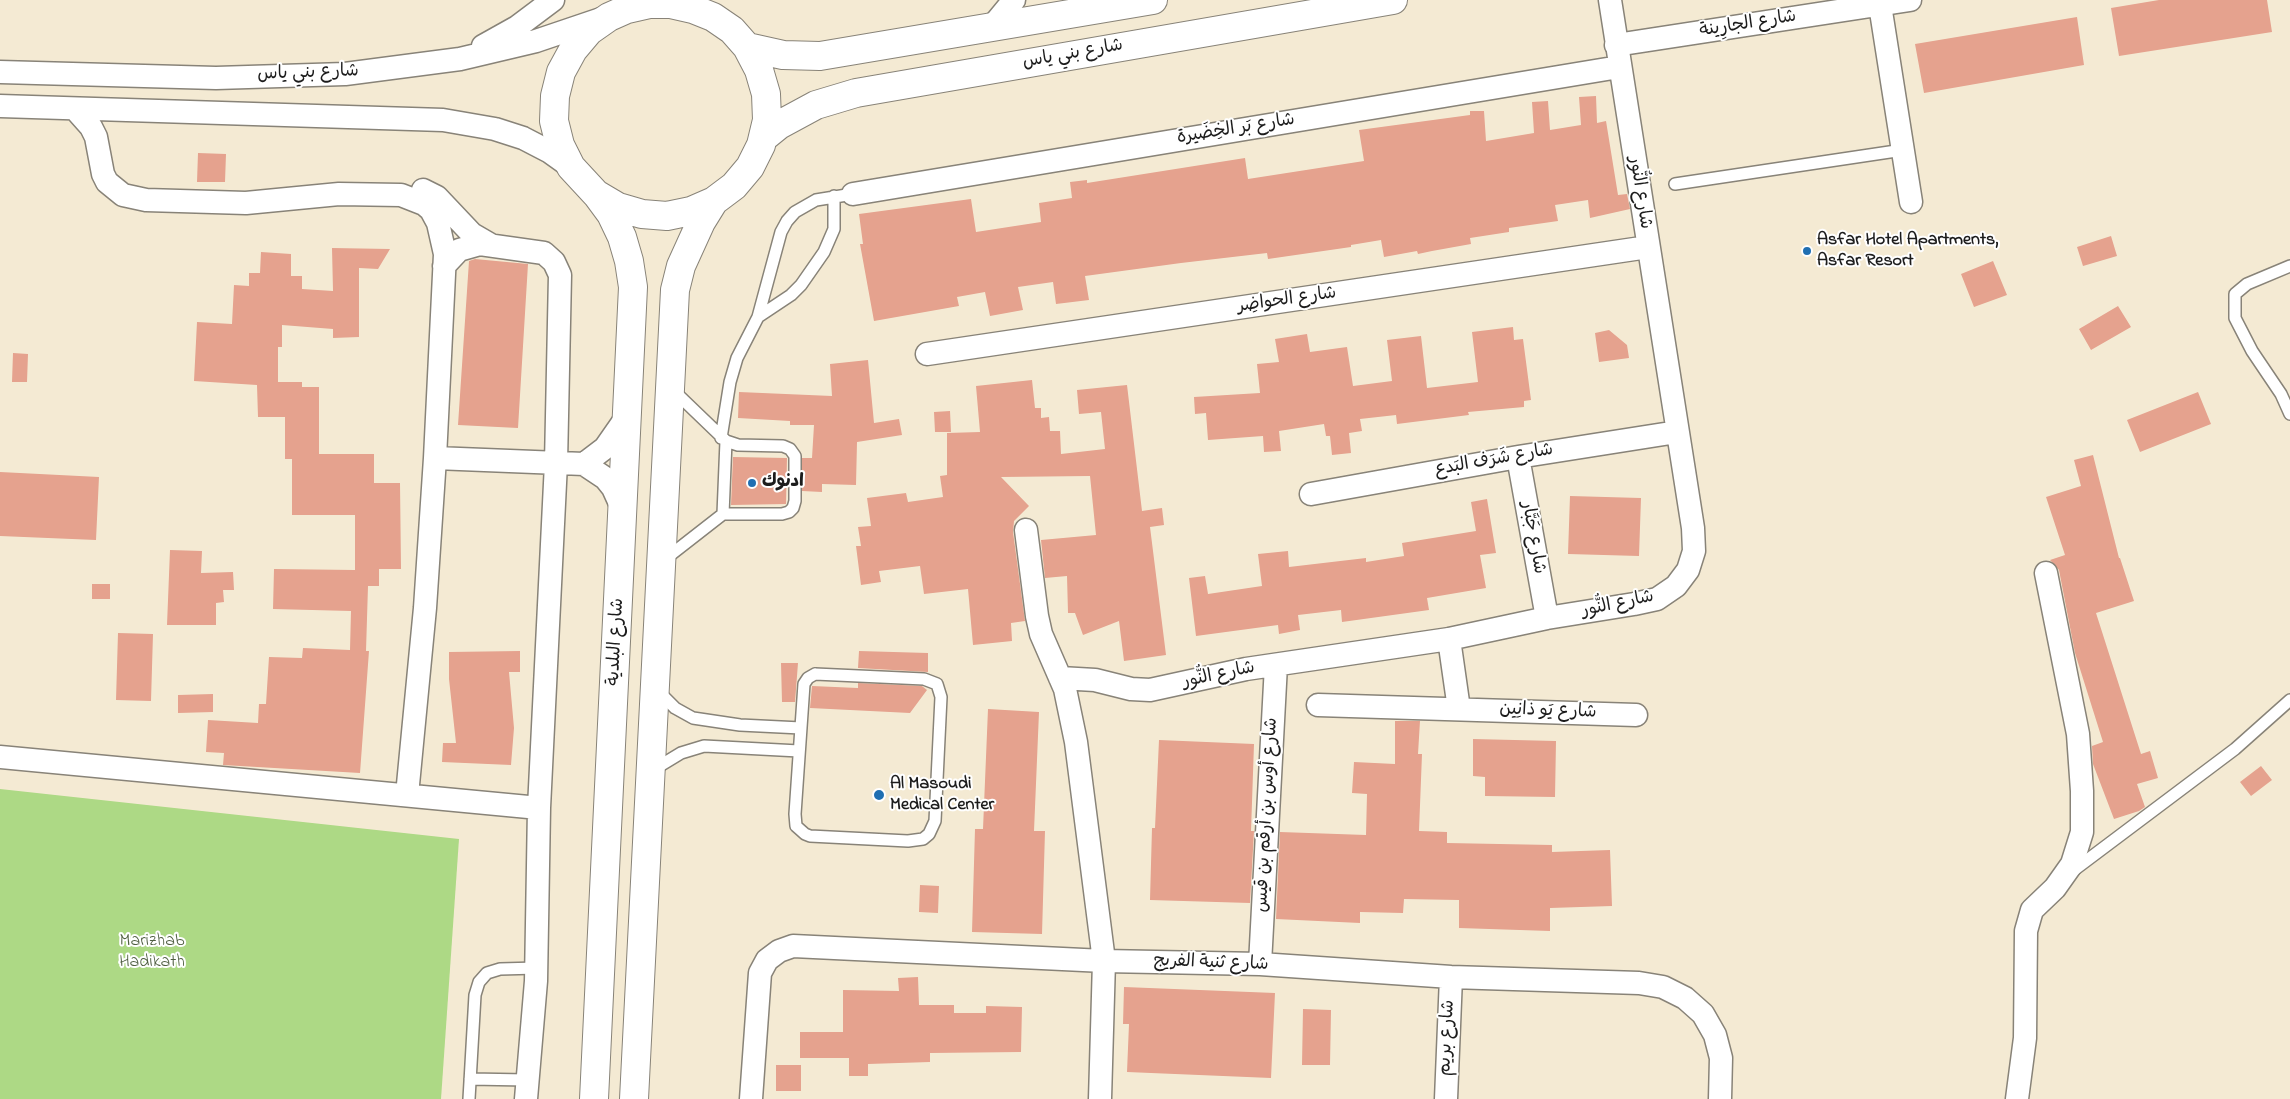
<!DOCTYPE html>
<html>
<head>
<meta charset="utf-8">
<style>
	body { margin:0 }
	canvas { display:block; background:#f4ead3 }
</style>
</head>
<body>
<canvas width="2290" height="1099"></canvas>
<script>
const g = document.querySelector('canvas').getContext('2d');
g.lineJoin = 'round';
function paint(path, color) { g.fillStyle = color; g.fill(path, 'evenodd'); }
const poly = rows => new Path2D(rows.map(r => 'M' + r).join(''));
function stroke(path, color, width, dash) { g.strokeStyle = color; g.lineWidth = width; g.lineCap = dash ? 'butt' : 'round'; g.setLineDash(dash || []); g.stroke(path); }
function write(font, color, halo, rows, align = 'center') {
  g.font = font + ' "Indie Flower","Playpen Sans Arabic",sans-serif'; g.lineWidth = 4; g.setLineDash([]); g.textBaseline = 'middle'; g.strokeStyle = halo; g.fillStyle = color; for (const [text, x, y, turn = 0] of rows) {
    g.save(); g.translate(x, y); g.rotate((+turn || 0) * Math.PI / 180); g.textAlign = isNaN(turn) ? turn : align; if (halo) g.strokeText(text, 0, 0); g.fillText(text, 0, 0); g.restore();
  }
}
paint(poly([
	[0,789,459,839,441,1099,0,1099]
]), '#add985');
paint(poly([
	[2159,0,2267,0,2272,32,2119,56,2111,8],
	[2077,17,2084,65,1924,93,1915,44],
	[1596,96,1597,123,1606,121,1618,195,1627,194,1630,209,1590,218,1588,200,1555,205,1558,221,1509,228,1509,232,1470,238,1471,244,1432,251,1418,254,1417,251,1384,257,1381,240,1351,245,1351,247,1268,259,1267,253,1181,263,1085,276,1089,300,1056,304,1053,282,1018,287,1023,310,990,316,985,292,957,297,959,306,874,321,860,244,863,244,859,214,971,199,976,232,1041,222,1039,203,1072,198,1070,182,1087,180,1087,183,1245,158,1248,179,1364,161,1359,130,1470,115,1470,111,1484,111,1486,141,1534,133,1532,102,1548,101,1550,130,1581,125,1579,97],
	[198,153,226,154,225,182,197,182],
	[2111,236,2117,256,2083,266,2077,247],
	[332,248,390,249,378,269,359,268,359,337,333,338,333,329,282,325,282,347,278,347,278,382,302,382,302,387,319,387,319,454,374,454,374,483,400,483,401,569,379,569,379,586,368,586,366,651,369,651,360,773,223,765,224,753,206,752,208,720,258,723,259,704,266,704,269,657,302,658,303,648,350,650,351,611,273,609,274,569,355,570,355,515,292,515,292,459,285,459,285,417,258,417,257,385,194,381,197,322,232,324,234,285,249,286,249,273,260,273,261,252,291,254,291,276,302,276,302,289,333,291],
	[475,259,528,264,518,428,458,425,469,261],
	[1993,261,2007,295,1974,307,1961,274],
	[2118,306,2131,327,2091,350,2079,329],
	[1513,327,1514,340,1523,339,1531,400,1524,401,1524,407,1468,412,1469,415,1397,424,1396,415,1360,419,1362,431,1349,433,1351,453,1332,455,1330,436,1326,436,1324,424,1279,431,1281,451,1264,452,1263,436,1208,440,1206,413,1195,414,1194,397,1260,393,1257,364,1279,362,1275,339,1307,334,1310,352,1347,347,1353,386,1392,381,1387,340,1421,336,1427,388,1478,382,1472,332],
	[1609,330,1627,345,1629,358,1599,362,1595,333],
	[13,353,28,354,27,382,12,382],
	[868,360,874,423,899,419,902,435,857,442,856,485,822,484,822,492,802,491,802,458,812,458,814,425,790,425,790,421,738,418,739,392,832,396,830,364],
	[1032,380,1035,408,1041,408,1041,418,1049,417,1050,431,1060,431,1061,454,1105,449,1101,412,1079,414,1077,390,1127,385,1142,511,1162,508,1164,525,1150,527,1166,655,1124,661,1119,621,1083,635,1075,613,1068,613,1067,576,1045,578,1041,540,1096,535,1090,476,1001,477,1029,506,1014,521,1013,532,1025,621,1011,623,1012,641,973,645,968,589,924,594,920,566,879,571,881,582,861,585,856,546,861,546,858,527,871,526,867,498,906,493,908,502,943,497,940,476,947,475,947,433,980,432,976,386],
	[2198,392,2211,424,2140,452,2127,420],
	[950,411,951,432,935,432,934,412],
	[2093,455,2119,558,2120,558,2134,601,2096,613,2141,754,2150,751,2158,778,2137,784,2145,807,2139,811,2114,819,2093,764,2092,746,2103,742,2075,653,2059,570,2050,560,2065,555,2046,497,2081,486,2074,460],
	[733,457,787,458,786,504,731,505],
	[0,472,99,477,96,540,0,536],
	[1570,496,1641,498,1639,556,1568,554],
	[1487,499,1496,553,1480,555,1486,588,1427,598,1429,610,1342,622,1341,610,1298,615,1300,630,1279,634,1278,625,1196,636,1189,578,1205,576,1208,594,1262,586,1258,554,1288,551,1289,567,1366,558,1366,562,1404,556,1402,543,1476,531,1471,502],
	[170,550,202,551,201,573,233,572,234,590,223,590,224,602,216,603,216,625,167,625],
	[92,584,110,584,110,599,92,599],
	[118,633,153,634,151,701,116,700],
	[520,651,520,672,509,672,514,728,511,765,442,762,443,743,456,743,449,679,449,652],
	[859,651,928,653,928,672,858,668],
	[781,663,798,663,795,702,782,702],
	[858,683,922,686,927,690,910,713,810,708,812,686,858,688],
	[213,694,213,712,178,713,178,695],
	[988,709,1039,712,1034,831,1045,831,1042,934,972,932,975,829,983,829],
	[1395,721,1420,721,1418,754,1422,754,1419,831,1447,832,1447,843,1552,845,1552,852,1610,850,1612,906,1550,908,1550,931,1459,928,1459,900,1404,899,1403,913,1360,912,1360,923,1276,919,1280,832,1366,835,1367,794,1352,793,1354,762,1395,764],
	[1473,739,1556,741,1555,797,1485,796,1485,777,1473,776],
	[1159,740,1254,744,1251,831,1254,831,1250,903,1150,900,1152,828,1155,828],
	[2261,766,2272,780,2251,796,2240,782],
	[920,885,939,886,938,913,919,912],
	[918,977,919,1005,954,1005,954,1013,986,1013,986,1006,1022,1007,1021,1052,930,1053,930,1062,868,1064,868,1076,849,1076,849,1058,800,1058,800,1032,843,1032,843,990,899,991,898,978],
	[1124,987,1275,993,1271,1078,1127,1072,1129,1024,1123,1024],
	[1303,1009,1331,1010,1330,1065,1302,1065],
	[776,1065,801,1065,801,1091,776,1091]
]), '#e5a28e');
const lane = poly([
	[1675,184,1903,150],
	[2290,266,2247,284,2235,294,2235,318,2252,351,2281,394,2290,414],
	[758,317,791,295,801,285,824,252,834,229,834,196],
	[721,438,730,382,737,358,758,317,781,232,787,221,795,212,816,200,853,194],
	[723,514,726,441],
	[664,560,723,514,782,514,789,512,793,508,795,501,795,456,790,449,783,446,738,445,726,441,674,391],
	[815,674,924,679,937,684,941,697,935,821,929,834,923,839,908,841,810,836,805,834,796,826,795,814,804,684,808,678,815,674],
	[658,691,675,708,693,718,740,725,801,728],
	[653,770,681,753,704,746,799,751],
	[2074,870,2235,749,2290,700],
	[470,1079,527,1080],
	[469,1099,475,995,479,982,487,973,500,969,537,968]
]);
const street = poly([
	[1880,5,1911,202],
	[991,28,1014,0],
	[1616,45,1910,0],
	[483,46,517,27,553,0],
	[0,72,216,78,345,74,460,59,536,41,601,19],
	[0,106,443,120,495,129,523,138,550,152,571,167],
	[75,109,91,127,96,137,103,174,107,182,123,195,146,200,246,203,339,194,401,195,424,204,431,210,438,223,445,254,435,458,425,608,407,795],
	[423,190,437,197,472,234,491,245],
	[853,194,1619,67],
	[444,266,459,250,480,244,544,253,554,262,560,275,556,463,539,808,536,981,526,1099],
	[927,354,1648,247],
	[1518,457,1547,618],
	[435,458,584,464,605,478,613,488,623,510],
	[584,464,605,448,628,415],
	[1311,494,1518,457,1677,432],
	[1026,530,1037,616,1041,634,1065,689,1076,742,1104,961,1100,1099],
	[1449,639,1459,709],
	[1060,678,1095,680,1131,689,1150,690,1246,669,1449,639,1547,618,1634,604,1657,599,1676,586,1688,570,1694,551,1693,528,1610,0],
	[1318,705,1636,715],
	[0,757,539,808],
	[1260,964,1276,665],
	[751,1099,760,973,767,960,779,951,793,946,1104,961,1260,964,1451,977,1639,983,1663,987,1685,998,1703,1014,1715,1035,1721,1058,1720,1099],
	[1446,1099,1451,977],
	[2017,1099,2025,1038,2026,931,2032,910,2055,888,2072,864,2082,832,2082,791,2078,734,2046,573]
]);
const primary = poly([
	[747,47,783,55,820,56,1153,0],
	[763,138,779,125,816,105,856,93,1393,0],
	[594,1099,633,287,629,261,622,237,611,214,597,195],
	[634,1099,675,290,681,266,701,222,714,201,734,186,750,167,761,145,767,120,766,94,759,70,747,47,732,30,713,17,693,9,671,4,649,4,627,9,609,17,589,31,573,50,561,72,555,96,554,121,560,145,571,167,596,194,618,207,642,214,667,216,691,211,714,201]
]);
stroke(lane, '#888378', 14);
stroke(street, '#888378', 25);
stroke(primary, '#888378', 30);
stroke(lane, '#fff', 11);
stroke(street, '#fff', 22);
stroke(primary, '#fff', 28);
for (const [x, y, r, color] of [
	[1807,251,5,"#1f6fb2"],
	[752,483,5,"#1f6fb2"],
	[879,795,6,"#1f6fb2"]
]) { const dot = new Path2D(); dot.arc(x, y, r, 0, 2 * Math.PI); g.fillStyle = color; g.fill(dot); stroke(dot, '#fff', 2); }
write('18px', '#1c1c1c', '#fff', [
	["شارع الجارِينة",1748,25,-9],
	["شارع بني ياس",1073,55,-10],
	["شارع بني ياس",308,74,-2],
	["شارع بَر الخِضَيرة",1236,130,-9],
	["شارع النُّور",1639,193,81],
	["شارع الحواضِر",1287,301,-8],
	["شارع شَرَف البَدع",1494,461,-10],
	["شارع جَبَّار",1532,538,80],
	["شارع النُّور",1618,605,-12],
	["شارع البلدية",617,642,-87],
	["شارع النُّور",1219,676,-12],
	["شارع يَو ذانِين",1548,712,2],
	["شارع أوس بن أرقم بن قيس",1268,815,-87],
	["شارع ثنية الفريج",1211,964,2],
	["شارع بريم",1448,1038,-87]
]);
write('bold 18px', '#1c1c1c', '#fff', [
	["Asfar Hotel Apartments,",1817,241],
	["Asfar Resort",1817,262],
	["ادنوك",762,483],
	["Al Masoudi",890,785],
	["Medical Center",890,806]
], 'left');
write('18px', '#4f5e41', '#fff', [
	["Marizhab",152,942],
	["Hadikath",152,963]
]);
</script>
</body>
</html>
